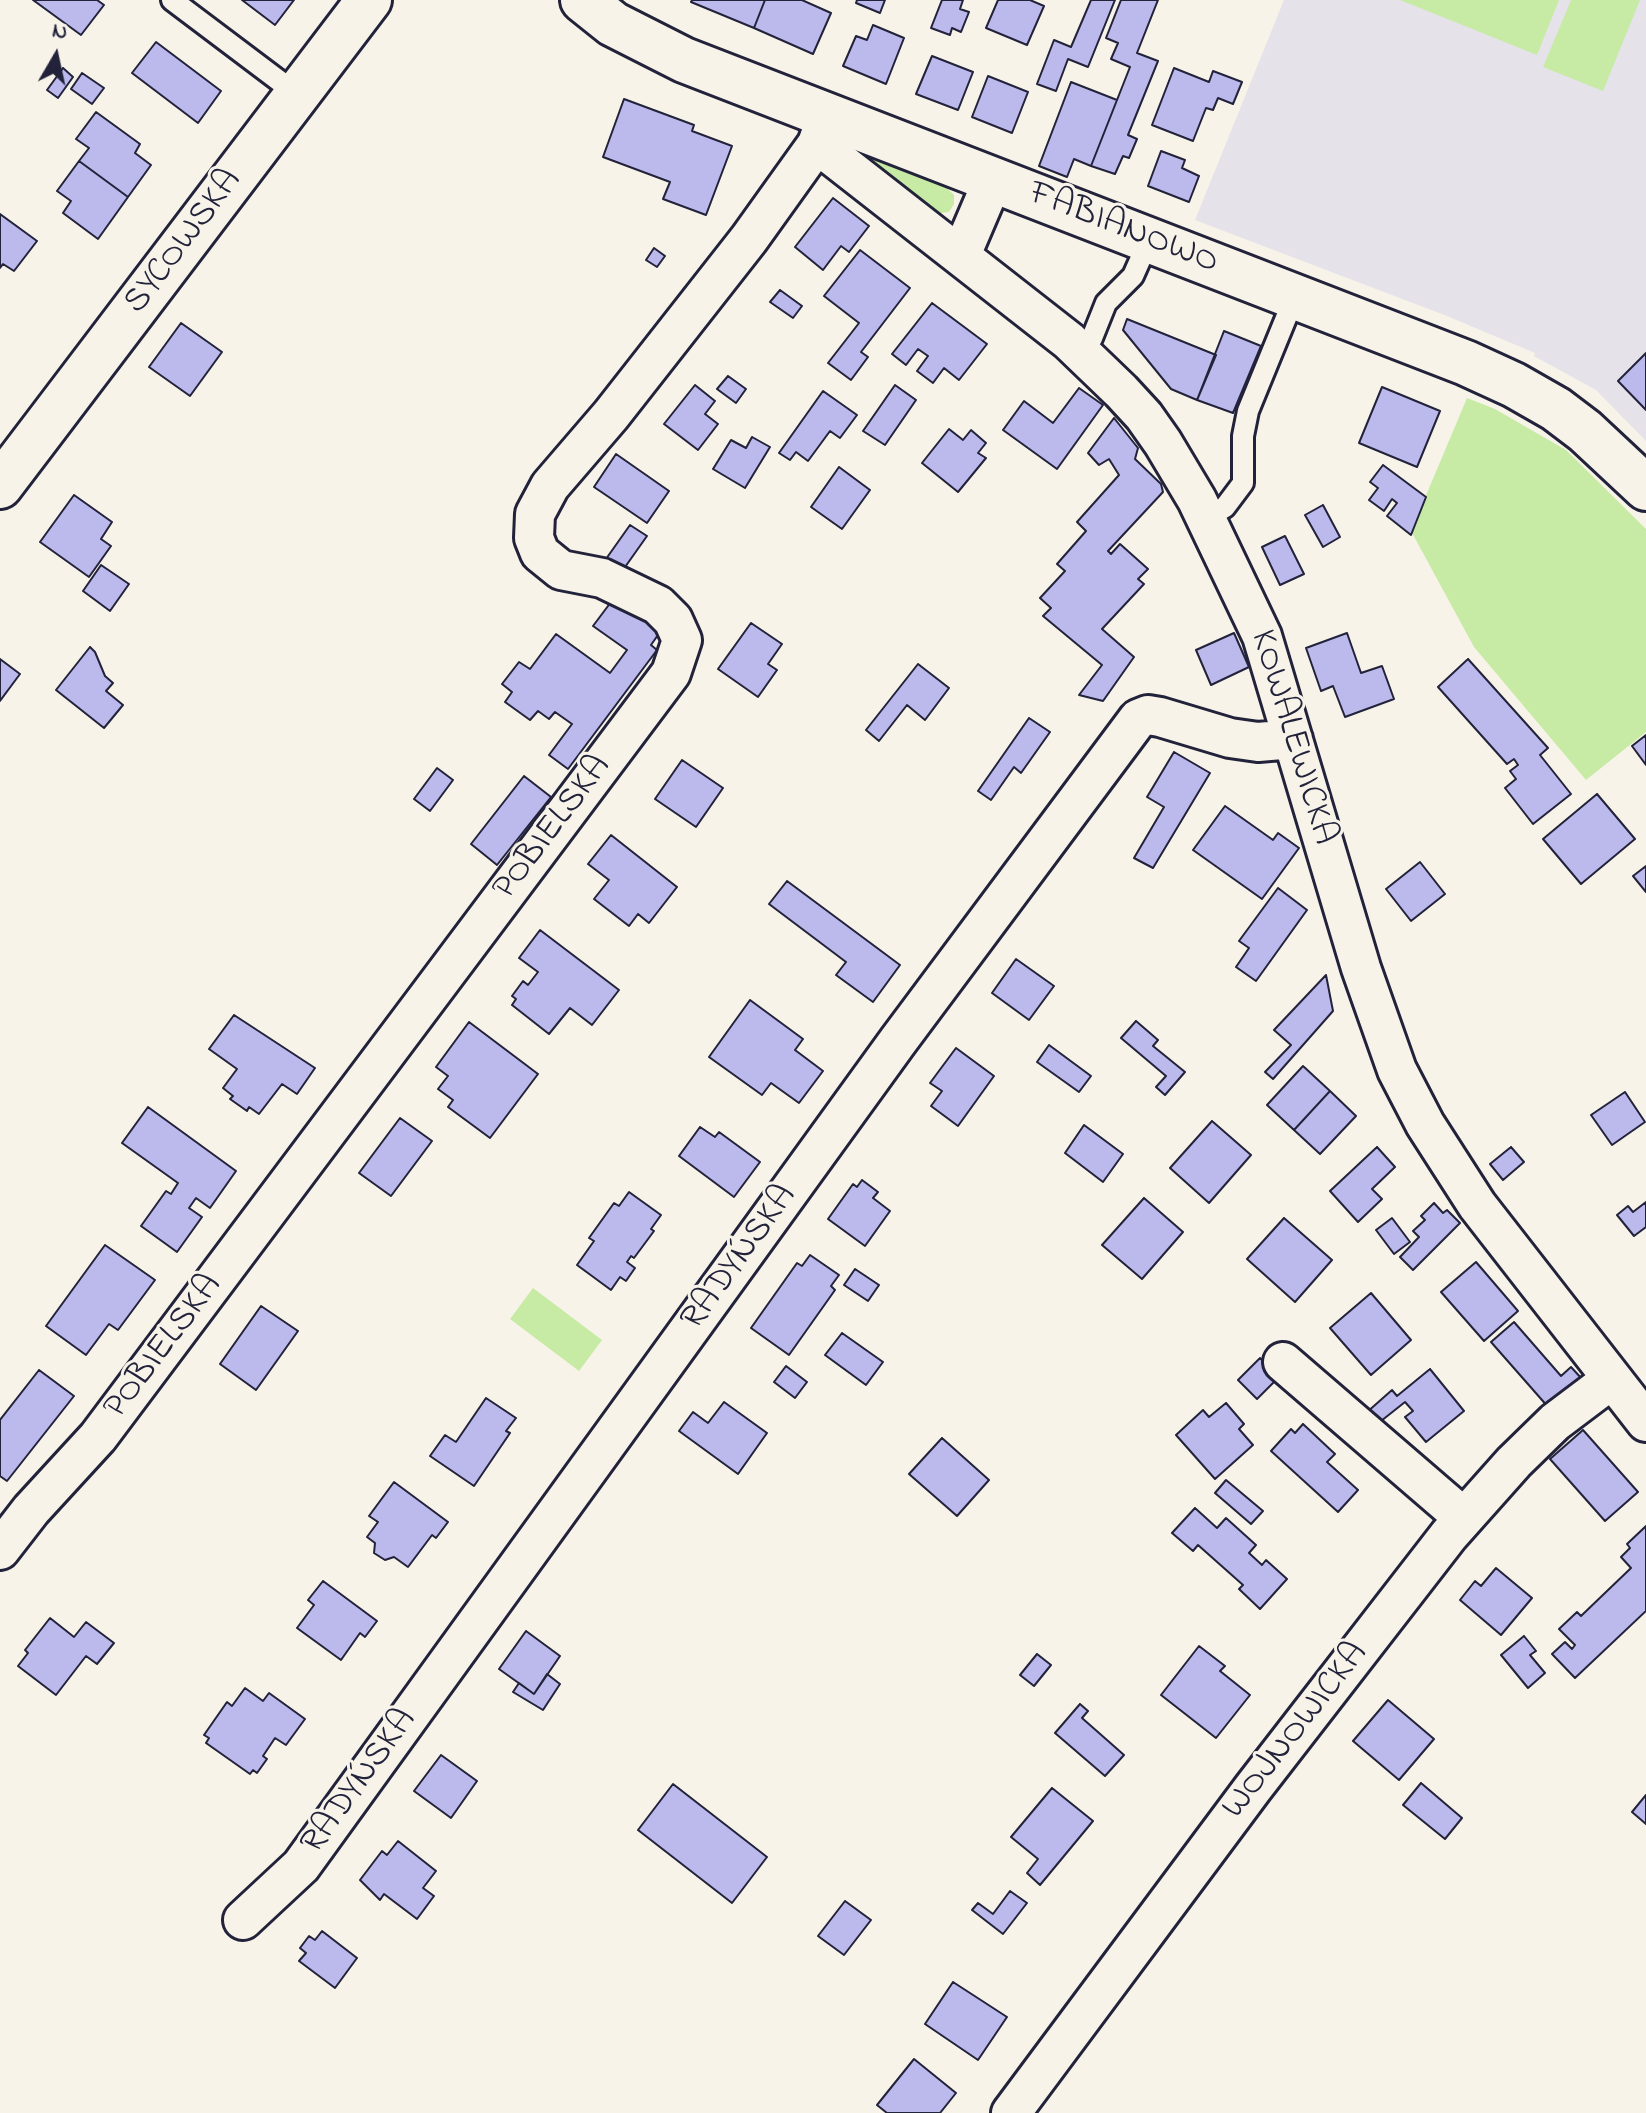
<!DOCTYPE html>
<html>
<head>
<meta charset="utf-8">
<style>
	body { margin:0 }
	#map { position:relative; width:1646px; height:2113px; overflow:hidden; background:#f7f3e8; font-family:"Indie Flower",sans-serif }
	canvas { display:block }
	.north { position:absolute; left:16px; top:16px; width:80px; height:80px; -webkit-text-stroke:6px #f7f3e8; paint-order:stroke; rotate:9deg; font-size:22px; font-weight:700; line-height:32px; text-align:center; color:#22223b }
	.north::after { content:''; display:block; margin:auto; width:28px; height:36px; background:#22223b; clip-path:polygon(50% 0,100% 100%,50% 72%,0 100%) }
</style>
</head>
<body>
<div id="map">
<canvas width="1646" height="2113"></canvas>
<div class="north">N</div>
</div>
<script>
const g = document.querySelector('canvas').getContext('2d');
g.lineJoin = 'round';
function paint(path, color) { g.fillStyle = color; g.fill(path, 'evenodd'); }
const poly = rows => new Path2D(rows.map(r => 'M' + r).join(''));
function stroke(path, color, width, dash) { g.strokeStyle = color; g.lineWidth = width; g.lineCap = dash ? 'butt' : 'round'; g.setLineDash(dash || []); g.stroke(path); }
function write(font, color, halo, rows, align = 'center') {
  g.font = font + ' "Indie Flower",sans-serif'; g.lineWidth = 6; g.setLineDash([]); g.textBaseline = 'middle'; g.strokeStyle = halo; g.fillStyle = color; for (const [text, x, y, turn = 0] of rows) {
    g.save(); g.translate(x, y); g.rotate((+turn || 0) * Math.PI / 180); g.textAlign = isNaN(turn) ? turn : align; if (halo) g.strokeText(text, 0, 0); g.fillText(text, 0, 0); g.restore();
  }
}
paint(poly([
	[1284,0,1646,0,1646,441,1596,390,1534,356,1535,353,1447,316,1195,220]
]), '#e5e2e9');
paint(poly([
	[1400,0,1559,0,1537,55],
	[1571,0,1640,0,1603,91,1543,67],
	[858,153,945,186,954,195,954,204,949,212,934,214],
	[1467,398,1495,409,1566,450,1646,529,1646,732,1586,780,1474,647,1411,531],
	[533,1288,602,1340,579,1371,510,1319]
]), '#c7eba5');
const building = poly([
	[33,0,97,0,104,5,81,35,33,0],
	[242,0,294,0,275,25,242,0],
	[692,0,765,0,754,28,691,2,692,0],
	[765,0,802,0,831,13,813,54,754,28,765,0],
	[857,0,885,0,880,13,856,3,857,0],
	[942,0,963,0,960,9,969,12,961,32,952,28,950,35,931,28,942,0],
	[998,0,1030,0,1044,6,1027,45,986,28,998,0],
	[1091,0,1115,0,1088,67,1068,59,1056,91,1037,84,1054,40,1071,47,1091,0],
	[1121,0,1158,0,1137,53,1158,61,1128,135,1137,139,1129,158,1123,156,1115,174,1091,166,1130,67,1111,59,1118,43,1106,38,1121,0],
	[873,25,904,38,886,84,843,66,856,36,867,40,873,25],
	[156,42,221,91,198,123,132,73,156,42],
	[932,56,973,72,958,110,916,94,932,56],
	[63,68,73,77,58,98,47,90,63,68],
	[1174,68,1209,82,1213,71,1242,82,1233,104,1218,98,1213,110,1206,108,1193,141,1152,125,1174,68],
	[82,73,104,88,92,104,71,89,82,73],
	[988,76,1028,92,1012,133,972,117,988,76],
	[1071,82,1117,100,1091,166,1074,159,1067,177,1039,166,1071,82],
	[624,99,694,125,692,131,732,146,706,215,663,199,670,182,603,157,624,99],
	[96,112,140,144,135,153,151,165,128,197,79,161,89,148,76,139,96,112],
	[1161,151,1185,160,1182,168,1199,176,1189,202,1148,186,1161,151],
	[79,161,128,197,98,239,63,213,71,201,57,191,79,161],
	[833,198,869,226,849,252,841,246,823,270,795,247,833,198],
	[0,214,37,241,14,271,3,264,0,268,0,214],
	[654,248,665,256,657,267,646,260,654,248],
	[860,250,910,288,861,352,868,357,851,380,828,363,859,323,824,296,860,250],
	[780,290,802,306,793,318,770,302,780,290],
	[932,303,987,344,959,380,944,368,933,383,917,371,928,356,918,349,906,365,892,354,932,303],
	[1127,319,1216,355,1197,400,1171,389,1123,330,1127,319],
	[181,323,222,352,190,396,149,367,181,323],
	[1224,331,1261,346,1233,413,1197,400,1224,331],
	[1646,353,1646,410,1618,381,1646,353],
	[728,376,746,389,736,403,717,389,728,376],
	[695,385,715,401,705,414,718,424,698,450,664,424,695,385],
	[895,385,916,400,885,445,863,431,895,385],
	[1382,387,1440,411,1417,467,1359,443,1382,387],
	[1079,388,1103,405,1057,469,1003,430,1024,401,1053,423,1079,388],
	[823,391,857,415,840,438,830,431,808,461,796,452,790,460,779,453,823,391],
	[1114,418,1138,448,1135,459,1161,484,1163,492,1108,551,1111,554,1120,544,1148,569,1138,579,1144,584,1102,629,1134,657,1103,701,1079,695,1102,665,1043,616,1051,608,1040,598,1065,571,1057,564,1086,531,1077,522,1119,475,1109,459,1099,465,1088,453,1114,418],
	[949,429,963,440,971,430,986,443,978,453,986,458,958,492,922,463,949,429],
	[752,437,770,447,745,488,713,469,731,440,746,448,752,437],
	[616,454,669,491,647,523,594,487,616,454],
	[1383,465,1426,497,1411,535,1387,516,1397,503,1392,499,1384,511,1369,500,1378,488,1370,482,1383,465],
	[839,467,870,490,842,529,811,507,839,467],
	[74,495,112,522,101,539,111,546,89,577,40,542,74,495],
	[1323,505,1340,537,1323,547,1305,515,1323,505],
	[630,525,647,536,618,577,601,566,630,525],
	[1285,536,1304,574,1280,585,1262,547,1285,536],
	[101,565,129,584,110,611,83,591,101,565],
	[614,598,660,632,651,645,657,650,568,769,549,755,572,724,555,712,549,719,538,711,530,720,505,702,512,692,502,684,519,662,530,669,556,634,610,673,627,650,593,626,614,598],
	[751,623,782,644,768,664,777,670,758,697,718,669,751,623],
	[1234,633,1249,667,1211,685,1196,650,1234,633],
	[1347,633,1361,673,1382,666,1394,699,1345,717,1333,686,1321,691,1306,648,1347,633],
	[90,647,95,652,105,676,113,683,106,691,123,705,104,728,56,690,90,647],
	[0,659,20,674,0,701,0,659],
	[1468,659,1548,748,1540,755,1571,794,1533,824,1505,788,1516,779,1510,771,1518,765,1514,759,1507,764,1438,687,1468,659],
	[918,664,949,688,925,720,907,705,879,741,866,730,918,664],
	[1029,718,1050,732,1021,773,1014,767,991,800,978,791,1029,718],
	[1646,735,1646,765,1632,746,1646,735],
	[1174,752,1210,773,1153,868,1134,858,1164,807,1147,797,1174,752],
	[682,760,723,788,696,827,655,799,682,760],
	[437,768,453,780,430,811,414,799,437,768],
	[524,776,551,797,497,865,471,844,524,776],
	[1597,794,1635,839,1581,884,1543,839,1597,794],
	[1225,806,1273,840,1278,833,1299,848,1262,899,1193,850,1225,806],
	[611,835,677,887,649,923,638,914,629,926,594,899,609,880,588,864,611,835],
	[1420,862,1445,894,1411,921,1386,889,1420,862],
	[1646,866,1646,892,1633,876,1646,866],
	[787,881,900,965,873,1002,836,975,846,962,769,904,787,881],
	[1278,888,1307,910,1256,981,1236,967,1249,948,1239,941,1278,888],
	[540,930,619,990,592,1025,570,1008,549,1034,512,1005,516,999,512,996,523,981,528,985,538,972,519,958,540,930],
	[1016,959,1054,986,1029,1020,992,993,1016,959],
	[1326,975,1333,1011,1273,1079,1265,1072,1291,1045,1274,1030,1326,975],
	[750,1000,803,1039,795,1050,823,1071,799,1103,771,1083,762,1095,709,1057,750,1000],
	[234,1015,315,1068,297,1094,282,1084,259,1114,249,1107,247,1111,230,1099,233,1096,223,1088,237,1069,209,1049,234,1015],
	[1136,1021,1158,1040,1153,1046,1185,1072,1165,1095,1156,1087,1166,1076,1121,1038,1136,1021],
	[469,1022,538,1074,490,1138,448,1107,453,1100,438,1089,448,1076,436,1067,469,1022],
	[1049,1045,1091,1076,1079,1092,1037,1062,1049,1045],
	[956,1048,994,1076,958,1126,931,1106,942,1091,930,1083,956,1048],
	[1303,1066,1330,1091,1294,1130,1267,1105,1303,1066],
	[1330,1091,1356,1116,1320,1154,1294,1130,1330,1091],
	[1625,1092,1645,1122,1612,1145,1591,1115,1625,1092],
	[148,1107,236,1171,210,1208,196,1198,189,1208,202,1217,177,1252,141,1226,166,1191,171,1194,178,1183,122,1143,148,1107],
	[400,1118,432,1141,391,1196,359,1173,400,1118],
	[1212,1121,1251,1155,1209,1203,1170,1168,1212,1121],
	[1084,1125,1123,1154,1103,1182,1065,1153,1084,1125],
	[700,1127,715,1137,719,1132,760,1162,734,1197,679,1156,700,1127],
	[1377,1147,1395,1167,1372,1189,1382,1199,1358,1222,1330,1191,1377,1147],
	[1511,1147,1524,1162,1503,1180,1490,1164,1511,1147],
	[862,1180,878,1192,873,1198,890,1211,865,1246,828,1219,853,1184,857,1187,862,1180],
	[629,1192,661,1215,651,1229,654,1231,634,1258,631,1256,627,1262,635,1268,626,1281,620,1277,611,1290,577,1265,594,1241,589,1238,614,1203,619,1206,629,1192],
	[1144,1198,1183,1232,1142,1279,1102,1245,1144,1198],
	[1646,1202,1646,1227,1634,1236,1617,1215,1628,1206,1633,1212,1646,1202],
	[1434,1203,1443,1213,1447,1210,1460,1223,1413,1270,1400,1257,1419,1237,1413,1231,1425,1220,1421,1216,1434,1203],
	[1284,1218,1332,1260,1295,1302,1247,1259,1284,1218],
	[1392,1218,1410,1242,1394,1254,1376,1230,1392,1218],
	[105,1245,155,1280,118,1330,109,1324,86,1355,46,1326,105,1245],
	[810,1255,839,1275,831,1286,835,1290,789,1355,751,1328,797,1263,802,1266,810,1255],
	[1476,1262,1518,1311,1484,1341,1441,1292,1476,1262],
	[855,1269,879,1285,868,1301,844,1285,855,1269],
	[1371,1293,1411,1340,1371,1375,1330,1328,1371,1293],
	[261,1306,298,1331,256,1390,220,1364,261,1306],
	[1514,1322,1561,1376,1571,1367,1582,1379,1549,1408,1491,1342,1514,1322],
	[842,1333,883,1362,866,1385,825,1355,842,1333],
	[1260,1358,1279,1377,1257,1399,1238,1380,1260,1358],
	[786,1366,807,1382,795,1398,774,1382,786,1366],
	[1430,1369,1464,1411,1426,1442,1405,1417,1413,1411,1405,1402,1376,1425,1366,1413,1392,1390,1397,1396,1430,1369],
	[39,1370,74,1396,7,1481,0,1476,0,1420,39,1370],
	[486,1398,516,1418,506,1431,510,1433,474,1486,430,1456,445,1435,456,1442,486,1398],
	[724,1402,767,1433,738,1474,679,1431,693,1412,708,1423,724,1402],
	[1226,1403,1244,1424,1239,1429,1253,1445,1215,1479,1176,1435,1203,1410,1209,1417,1226,1403],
	[1303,1424,1335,1454,1327,1462,1358,1490,1338,1512,1271,1451,1291,1429,1295,1433,1303,1424],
	[1583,1430,1638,1492,1605,1521,1550,1459,1583,1430],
	[942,1438,989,1480,957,1516,909,1474,942,1438],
	[1226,1480,1263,1511,1251,1524,1215,1493,1226,1480],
	[394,1482,448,1522,436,1538,432,1535,408,1567,394,1557,385,1560,374,1553,375,1543,367,1537,378,1522,369,1516,394,1482],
	[1195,1508,1217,1528,1226,1518,1256,1545,1249,1553,1262,1565,1266,1560,1287,1579,1260,1609,1239,1589,1243,1585,1198,1545,1193,1551,1172,1533,1195,1508],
	[1646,1526,1646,1611,1575,1678,1552,1654,1565,1642,1572,1649,1575,1645,1559,1629,1577,1612,1581,1616,1631,1568,1621,1557,1630,1548,1627,1544,1646,1526],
	[1496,1568,1532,1598,1501,1635,1460,1600,1475,1581,1481,1586,1496,1568],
	[323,1581,377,1621,365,1637,360,1633,341,1660,297,1628,314,1605,308,1600,323,1581],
	[50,1618,74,1637,86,1622,114,1643,97,1664,86,1656,56,1695,18,1666,28,1653,25,1650,50,1618],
	[526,1631,560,1656,534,1694,499,1669,526,1631],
	[1524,1636,1536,1651,1530,1655,1545,1673,1528,1688,1501,1655,1524,1636],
	[1199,1646,1225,1666,1220,1671,1250,1695,1216,1738,1161,1695,1199,1646],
	[1037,1654,1051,1665,1034,1686,1020,1675,1037,1654],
	[547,1674,560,1684,543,1710,513,1692,519,1683,534,1694,547,1674],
	[245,1688,263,1701,269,1693,305,1719,286,1745,275,1738,263,1756,267,1759,257,1773,253,1770,250,1774,206,1743,209,1738,204,1735,227,1702,232,1706,245,1688],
	[1388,1700,1434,1739,1399,1780,1353,1741,1388,1700],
	[1080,1704,1088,1711,1082,1718,1124,1755,1105,1776,1055,1733,1080,1704],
	[441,1755,477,1781,451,1818,414,1791,441,1755],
	[1421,1783,1462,1818,1445,1839,1403,1805,1421,1783],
	[673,1784,767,1857,732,1903,638,1830,673,1784],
	[1052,1788,1093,1821,1040,1885,1027,1873,1038,1859,1011,1837,1052,1788],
	[1646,1795,1646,1824,1632,1812,1646,1795],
	[398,1841,436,1871,423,1888,434,1896,417,1919,384,1894,380,1900,360,1880,382,1851,387,1855,398,1841],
	[1010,1891,1027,1903,1003,1934,972,1910,978,1903,993,1914,1010,1891],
	[845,1901,871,1920,844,1955,818,1936,845,1901],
	[322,1931,357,1958,335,1988,299,1961,306,1953,300,1948,309,1936,315,1940,322,1931],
	[953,1982,1007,2017,978,2060,925,2024,953,1982],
	[914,2059,956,2093,940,2113,887,2113,877,2105,914,2059]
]);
paint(building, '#bcbaec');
stroke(building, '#22223b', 2);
const lane = poly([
	[172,0,298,95],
	[1081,351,1092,338,1106,303,1133,276,1149,240],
	[1206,518,1225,507,1243,483,1243,436,1248,411,1295,296]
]);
const street = poly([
	[817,144,1069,341,1121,391,1144,416,1163,443,1197,500,1262,636,1361,968,1397,1070,1425,1124,1477,1205,1646,1422],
	[961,255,993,180],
	[1283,1362,1464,1518],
	[0,1550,31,1510,98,1437,671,673,682,640,673,620,658,605,602,578,561,570,540,553,534,538,535,514,550,486,611,415,749,239,817,144,827,116],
	[243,1920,301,1866,898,1041,1138,719,1148,715,1160,717,1230,738,1258,742,1293,739],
	[1011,2113,1253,1788,1449,1535,1514,1462,1555,1422,1612,1379]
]);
const secondary = poly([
	[583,0,613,24,684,60,1466,363,1514,385,1556,409,1585,431,1646,488],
	[0,486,369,0]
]);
stroke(lane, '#22223b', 26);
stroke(street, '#22223b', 44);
stroke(secondary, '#22223b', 50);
stroke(lane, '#f7f3e8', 20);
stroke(street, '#f7f3e8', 38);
stroke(secondary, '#f7f3e8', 44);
write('36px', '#22223b', '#f7f3e8', [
	["FABIANOWO",1123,230,21],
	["SYCOWSKA",185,243,-53],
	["KOWALEWICKA",1291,738,73],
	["POBIELSKA",554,829,-53],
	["RADYŃSKA",741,1259,-54],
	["POBIELSKA",165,1348,-53],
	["WOJNOWICKA",1297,1732,-52],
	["RADYŃSKA",361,1783,-54]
]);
</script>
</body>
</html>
